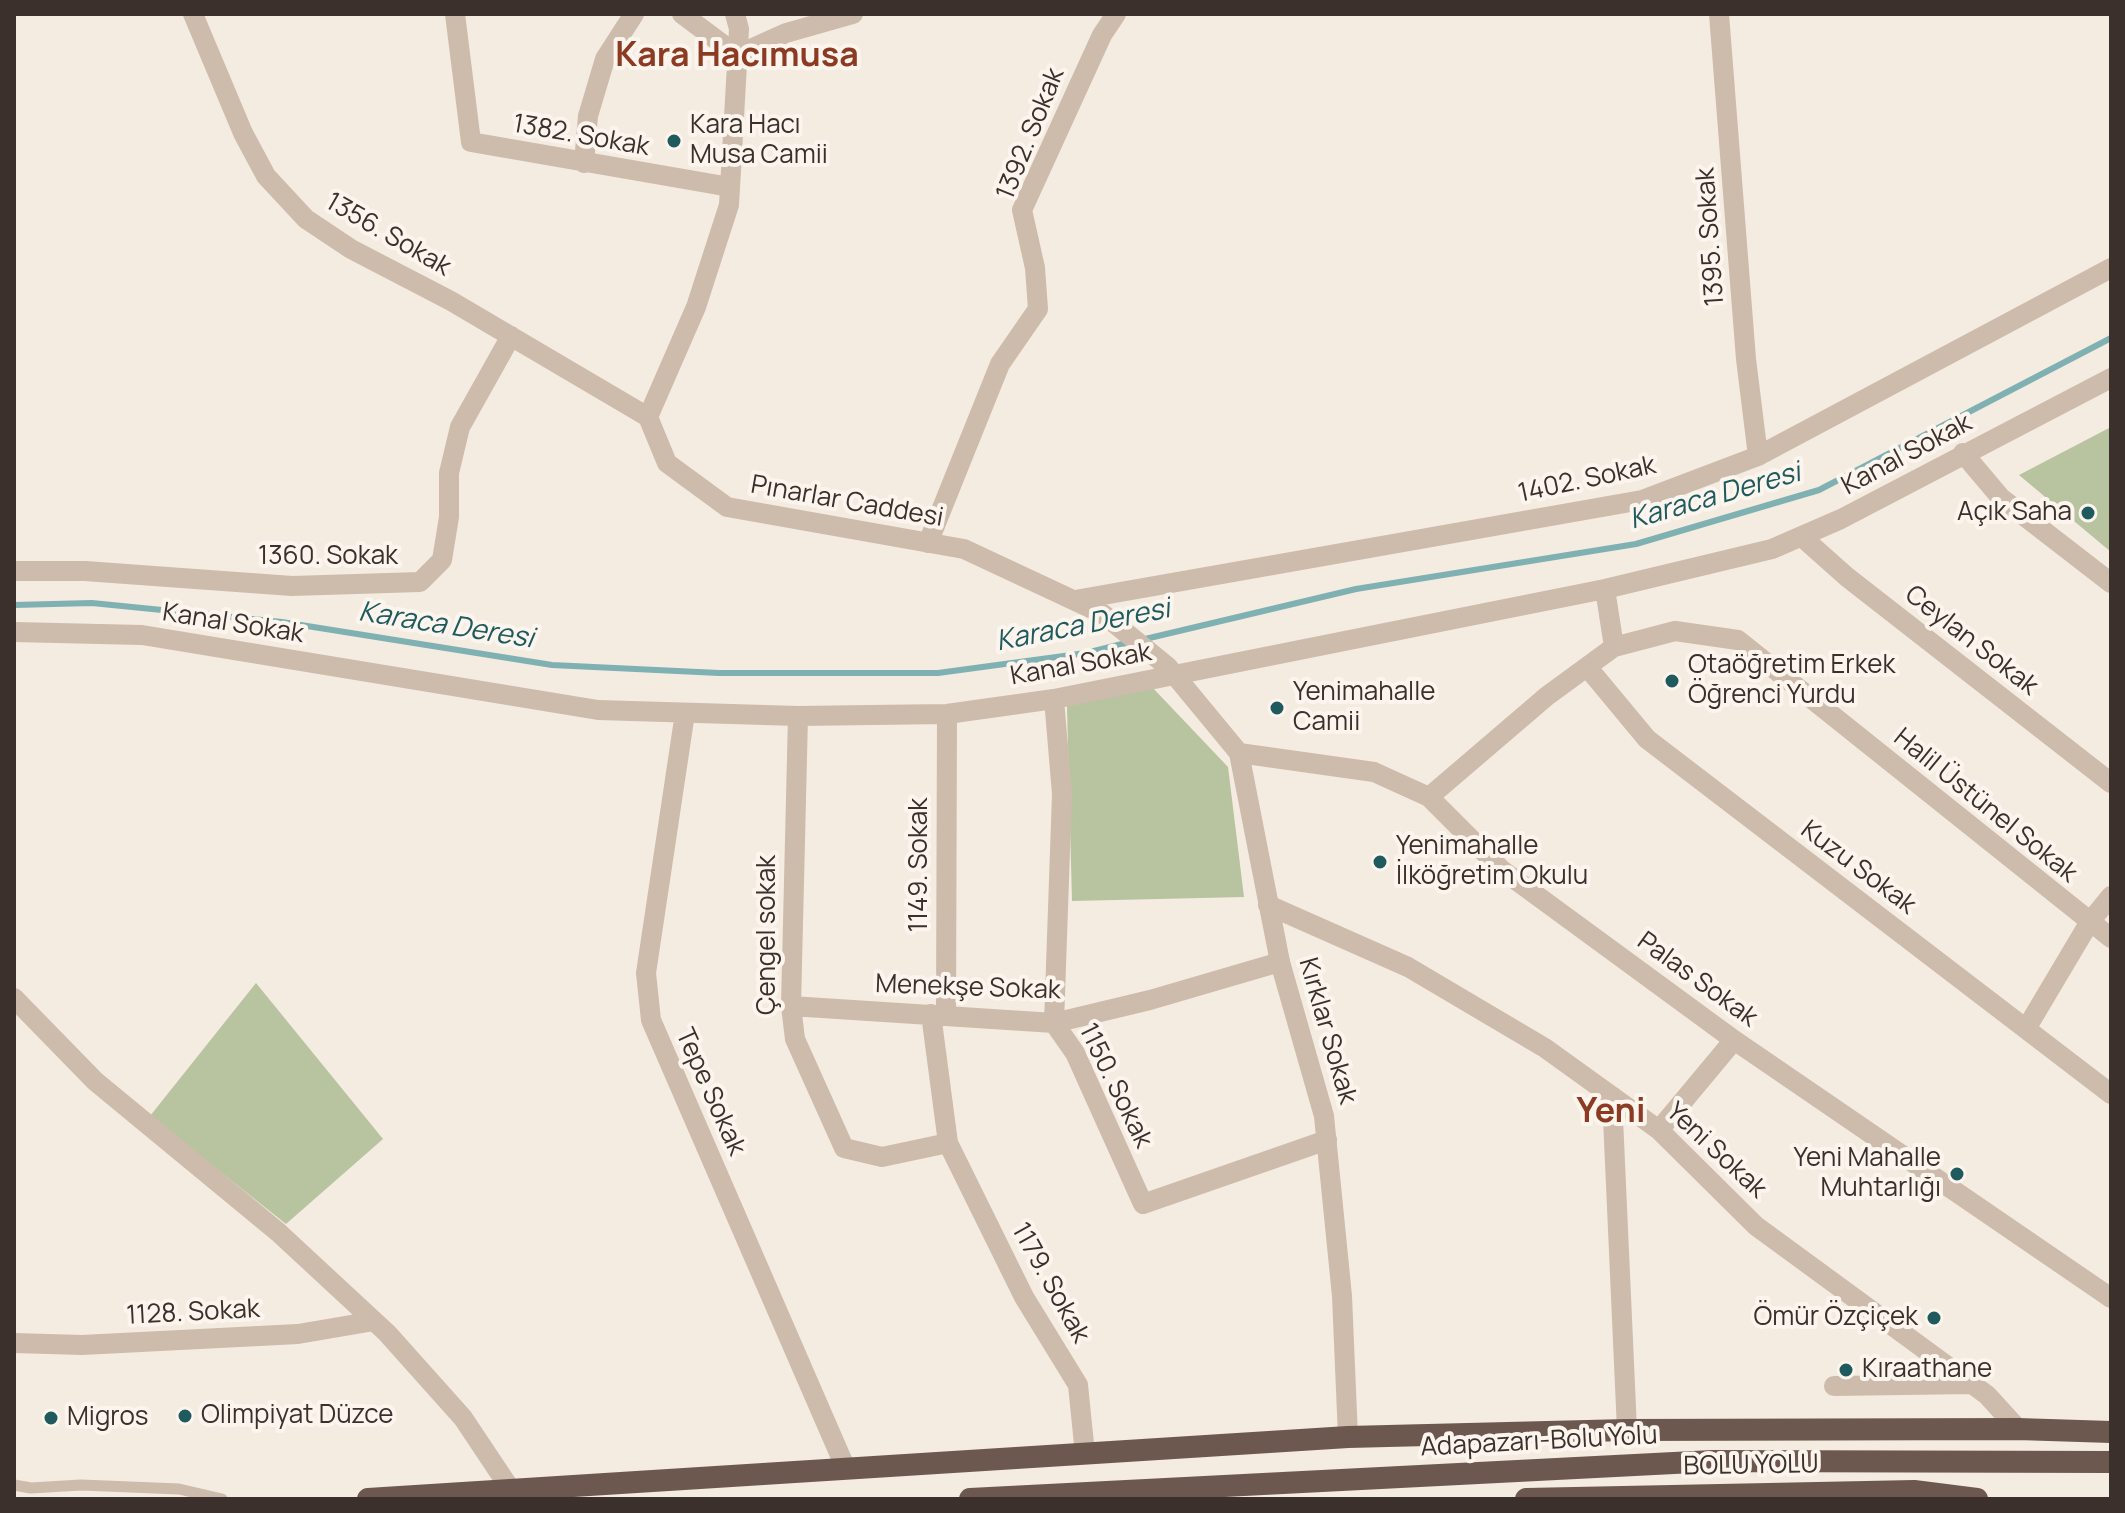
<!DOCTYPE html>
<html>
<head>
<meta charset="utf-8">
<style>
	body { margin:0 }
	#map { position:relative; width:2125px; height:1513px; overflow:hidden; background:#f4ebe1; font-family:Manrope,sans-serif }
	canvas { display:block }
	.frame { position:absolute; inset:0; border:16px solid #3b302b; pointer-events:none }
</style>
</head>
<body>
<div id="map">
<canvas width="2125" height="1513"></canvas>
<div class="frame"></div>
</div>
<script>
const g = document.querySelector('canvas').getContext('2d');
g.lineJoin = 'round';
function paint(path, color) { g.fillStyle = color; g.fill(path, 'evenodd'); }
const poly = rows => new Path2D(rows.map(r => 'M' + r).join(''));
function stroke(path, color, width, dash) { g.strokeStyle = color; g.lineWidth = width; g.lineCap = dash ? 'butt' : 'round'; g.setLineDash(dash || []); g.stroke(path); }
function write(font, color, halo, rows, align = 'center') {
  g.font = font + ' Manrope,sans-serif'; g.lineWidth = 8; g.setLineDash([]); g.textBaseline = 'middle'; g.strokeStyle = halo; g.fillStyle = color; for (const [text, x, y, turn = 0] of rows) {
    g.save(); g.translate(x, y); g.rotate((+turn || 0) * Math.PI / 180); g.textAlign = isNaN(turn) ? turn : align; if (halo) g.strokeText(text, 0, 0); g.fillText(text, 0, 0); g.restore();
  }
}
paint(poly([
	[2111,427,2111,552,2019,475],
	[1152,687,1228,767,1244,897,1072,901,1067,706],
	[256,983,383,1139,286,1224,150,1116]
]), '#b8c4a0');
stroke(poly([
	[14,605,92,603,282,622,552,665,719,673,938,673,1086,653,1130,642],
	[1141,640,1356,589,1636,544,1819,490,2111,338]
]), '#7fb0b2', 6);
stroke(poly([
	[14,1485,31,1488,81,1485,179,1489,222,1499]
]), '#cdbbac', 11);
stroke(poly([
	[193,14,243,133,266,176,306,219,351,249,451,301,648,417],
	[455,14,471,142,730,187],
	[682,14,737,55,786,33,853,14],
	[1719,14,1746,359,1758,456],
	[584,163,588,116,605,59,634,14],
	[1963,453,2001,498,2111,583],
	[1802,537,1847,577,2111,783],
	[928,543,1000,364,1038,309,1035,268,1022,210,1102,35,1116,14],
	[14,571,85,571,292,586,420,582,442,560,449,517,449,473,460,427,511,336],
	[1605,589,1614,647],
	[1075,600,1642,500,1758,456,2111,268],
	[14,632,142,635,598,710,798,716,947,714,1054,699,1605,589,1772,549,1841,519,2111,378],
	[1588,668,1647,739,2111,1094],
	[1054,699,1062,794,1054,1023,1075,1053,1143,1204,1327,1140],
	[685,713,646,973,651,1020,846,1469],
	[798,716,791,1006,795,1039,844,1148,882,1157,948,1143,931,1014],
	[1239,753,1374,772,1429,797,1502,870,1734,1040,2111,1298],
	[1429,797,1547,696,1614,647,1675,631,1738,640,2111,938],
	[1268,905,1408,967,1545,1048,1659,1130,1756,1226,1987,1395,2018,1429],
	[14,998,95,1081,278,1232,387,1333,463,1418,511,1490],
	[791,1006,1054,1023,1150,1000,1280,962],
	[946,1015,947,714],
	[2026,1029,2089,923,2111,896],
	[1612,1096,1627,1430],
	[1659,1130,1734,1040],
	[948,1143,1024,1297,1078,1385,1085,1454],
	[14,1343,82,1345,298,1334,374,1321],
	[1834,1386,1972,1384]
]), '#cdbbac', 20);
stroke(poly([
	[735,14,739,29,729,205,696,307,648,417,667,463,727,507,964,549,1103,614,1168,667,1239,753,1280,962,1324,1116,1342,1296,1348,1437]
]), '#cdbbac', 20);
stroke(poly([
	[368,1499,1348,1437,1627,1430,2018,1429,2111,1432],
	[970,1499,1713,1461,2111,1462],
	[1526,1499,1914,1491,1977,1499]
]), '#6c584f', 22);
for (const [x, y, r, color] of [
	[674,141,8,"#1f5a5e"],
	[2088,513,8,"#1f5a5e"],
	[1672,681,8,"#1f5a5e"],
	[1277,708,8,"#1f5a5e"],
	[1380,862,8,"#1f5a5e"],
	[1957,1174,8,"#1f5a5e"],
	[1934,1318,8,"#1f5a5e"],
	[1846,1370,8,"#1f5a5e"],
	[185,1416,8,"#1f5a5e"],
	[51,1418,8,"#1f5a5e"]
]) { const dot = new Path2D(); dot.arc(x, y, r, 0, 2 * Math.PI); g.fillStyle = color; g.fill(dot); stroke(dot, '#fbf5ee', 3); }
write('26px', '#3b302b', '#fbf5ee', [
	["Kara Hacı",690,126],
	["Musa Camii",690,156],
	["Açık Saha",2072,513,"right"],
	["Otaöğretim Erkek",1688,666],
	["Öğrenci Yurdu",1688,696],
	["Yenimahalle",1293,693],
	["Camii",1293,723],
	["Yenimahalle",1396,847],
	["İlköğretim Okulu",1396,877],
	["Yeni Mahalle",1941,1159,"right"],
	["Muhtarlığı",1941,1189,"right"],
	["Ömür Özçiçek",1918,1318,"right"],
	["Kıraathane",1862,1370],
	["Olimpiyat Düzce",201,1416],
	["Migros",67,1418]
], 'left');
write('26px', '#3b302b', '#fbf5ee', [
	["1392. Sokak",1031,134,-68],
	["1382. Sokak",581,136,10],
	["1356. Sokak",388,235,30],
	["1395. Sokak",1711,237,-94],
	["Kanal Sokak",1907,455,-28],
	["1402. Sokak",1587,480,-12],
	["Pınarlar Caddesi",847,502,10],
	["1360. Sokak",328,557],
	["Kanal Sokak",233,624,9],
	["Ceylan Sokak",1971,641,38],
	["Kanal Sokak",1081,665,-10],
	["Halil Üstünel Sokak",1985,806,39],
	["1149. Sokak",920,865,-90],
	["Kuzu Sokak",1858,868,37],
	["Çengel sokak",768,935,-90],
	["Palas Sokak",1697,980,36],
	["Menekşe Sokak",968,988,2],
	["Kırklar Sokak",1327,1031,74],
	["1150. Sokak",1115,1086,64],
	["Tepe Sokak",710,1092,66],
	["Yeni Sokak",1716,1151,43],
	["1179. Sokak",1050,1283,61],
	["1128. Sokak",193,1313,-3],
	["Adapazarı-Bolu Yolu",1539,1442,-3],
	["BOLU YOLU",1751,1466,-1]
]);
write('italic 28px', '#1f5a5e', '#fbf5ee', [
	["Karaca Deresi",1715,497,-16],
	["Karaca Deresi",446,626,9],
	["Karaca Deresi",1083,626,-11]
]);
write('bold 34px', '#8c3b22', '#fbf5ee', [
	["Kara Hacımusa",737,56],
	["Yeni",1611,1112]
]);
</script>
</body>
</html>
